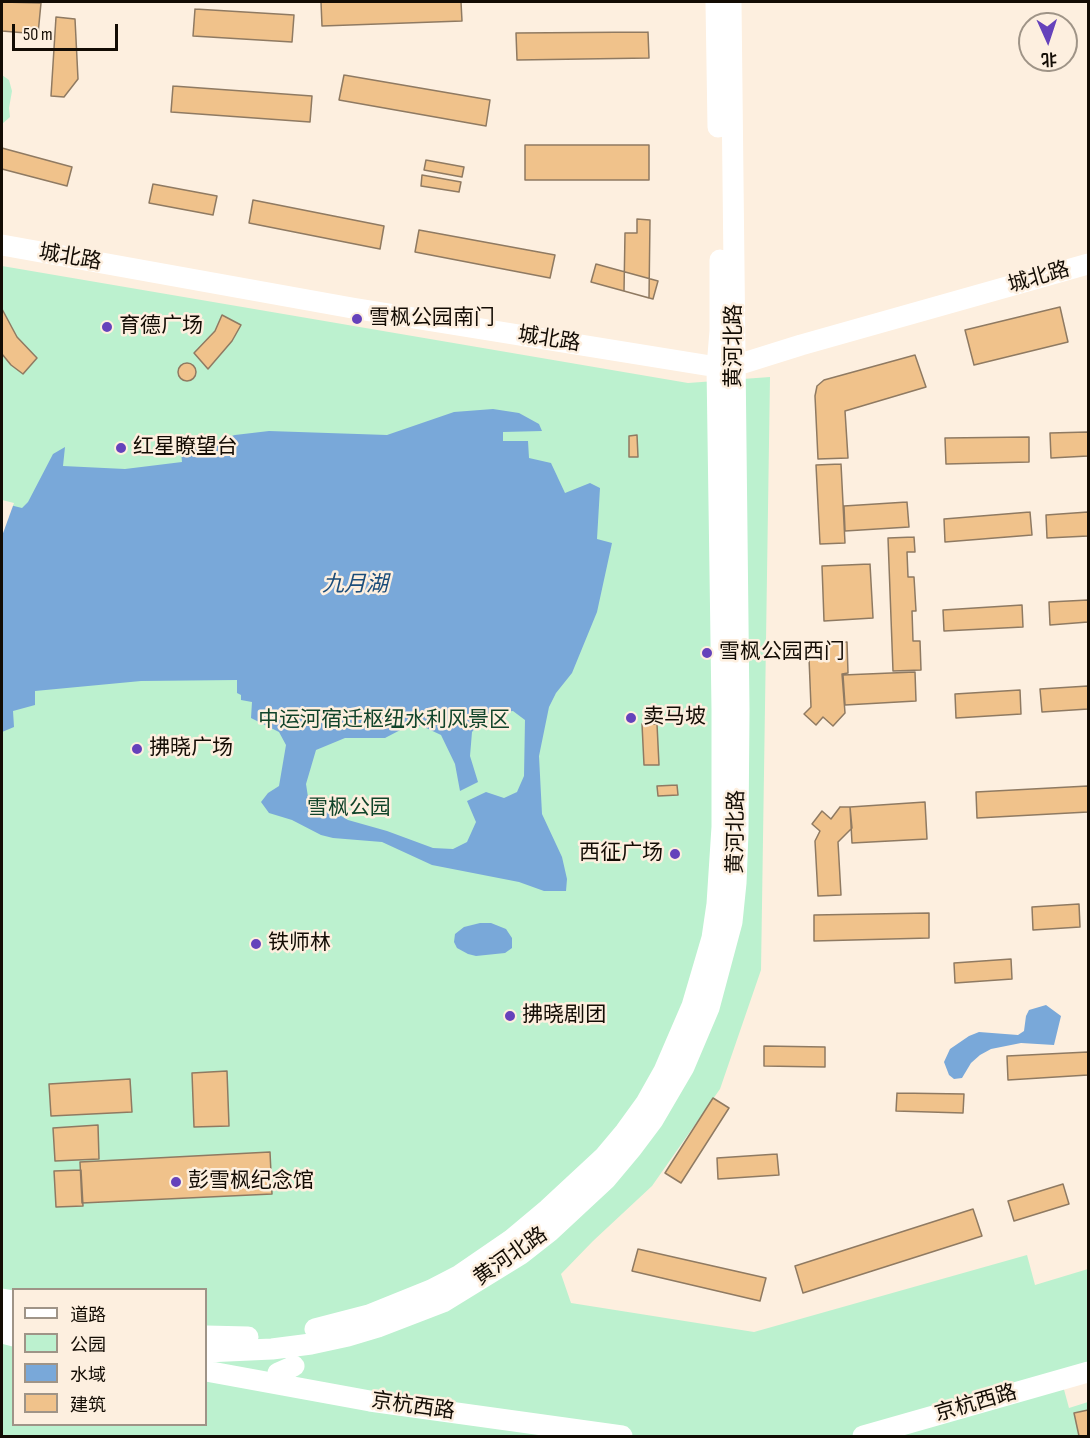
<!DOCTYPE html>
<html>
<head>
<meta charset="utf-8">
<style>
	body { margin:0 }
	#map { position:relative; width:1090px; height:1438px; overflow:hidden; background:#fdefdf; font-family:"Sofia Sans Condensed","Noto Sans SC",sans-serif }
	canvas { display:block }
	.frame { position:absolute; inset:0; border:3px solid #130c04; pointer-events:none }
	.legend { position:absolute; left:12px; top:1288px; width:195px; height:138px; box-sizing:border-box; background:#fdefdf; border:2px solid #9f9487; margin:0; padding:8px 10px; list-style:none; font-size:18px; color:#130c04 }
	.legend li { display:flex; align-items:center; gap:12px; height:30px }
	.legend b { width:30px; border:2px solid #9f9487 }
	.north { position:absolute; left:1018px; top:12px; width:60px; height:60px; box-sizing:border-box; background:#fdefdf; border:2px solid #9f9487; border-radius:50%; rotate:177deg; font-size:16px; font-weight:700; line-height:24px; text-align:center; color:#130c04 }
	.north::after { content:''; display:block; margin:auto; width:21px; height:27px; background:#6542bb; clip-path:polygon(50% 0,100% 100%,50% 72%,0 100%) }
	.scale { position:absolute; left:12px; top:24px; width:106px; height:27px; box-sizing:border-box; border:3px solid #130c04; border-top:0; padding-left:8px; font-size:18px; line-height:21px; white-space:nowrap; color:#130c04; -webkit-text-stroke:4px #fdefdf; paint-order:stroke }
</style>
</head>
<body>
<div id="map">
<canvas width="1090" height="1438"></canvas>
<div class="frame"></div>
<ul class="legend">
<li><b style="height:8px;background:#fff"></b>道路</li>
<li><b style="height:16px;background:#bcf1cf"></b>公园</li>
<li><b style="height:16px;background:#79a8d9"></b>水域</li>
<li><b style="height:16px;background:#f0c28b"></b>建筑</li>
</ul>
<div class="north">北</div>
<div class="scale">50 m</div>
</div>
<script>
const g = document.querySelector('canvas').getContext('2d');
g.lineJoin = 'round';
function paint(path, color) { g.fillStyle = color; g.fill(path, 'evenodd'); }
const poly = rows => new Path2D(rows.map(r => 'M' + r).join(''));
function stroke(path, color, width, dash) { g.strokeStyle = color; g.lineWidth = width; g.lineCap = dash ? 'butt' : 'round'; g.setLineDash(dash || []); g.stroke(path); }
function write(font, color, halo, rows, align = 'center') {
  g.font = font + ' "Sofia Sans Condensed","Noto Sans SC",sans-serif'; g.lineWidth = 5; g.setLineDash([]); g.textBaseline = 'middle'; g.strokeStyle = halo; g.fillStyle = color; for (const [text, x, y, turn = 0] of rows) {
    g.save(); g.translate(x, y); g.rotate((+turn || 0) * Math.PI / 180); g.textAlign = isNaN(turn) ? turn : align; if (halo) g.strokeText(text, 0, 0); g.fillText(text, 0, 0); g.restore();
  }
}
paint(poly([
	[2,75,9,80,12,91,9,108,10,117,2,124],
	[2,266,688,383,770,377,761,970,720,1089,652,1186,593,1241,561,1274,571,1303,754,1332,1027,1255,1035,1285,1088,1269,1088,1362,1059,1371,1069,1408,1088,1402,1088,1436,2,1436],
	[14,1290,206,1290,206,1424,14,1424]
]), '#bcf1cf');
paint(poly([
	[493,409,519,413,539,424,542,431,503,432,503,441,528,441,529,458,551,463,565,493,590,483,600,488,597,539,612,543,597,612,572,673,556,693,549,707,539,756,542,814,562,857,567,879,566,891,544,891,519,882,432,865,382,842,333,838,321,835,292,820,269,813,261,802,268,793,279,786,286,745,279,732,251,718,252,702,241,700,241,695,237,693,237,680,141,681,35,691,35,705,13,711,14,727,2,732,2,503,22,508,28,502,53,454,65,447,63,466,125,469,182,462,181,451,235,435,269,431,387,435,454,412],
	[513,711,525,720,524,776,517,792,504,798,486,792,467,801,476,822,467,842,453,849,433,848,387,831,348,820,308,797,306,784,316,750,345,738,385,738,408,726,422,726,441,735,455,764,460,791,478,782,470,756,472,732,486,714],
	[480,923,491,923,506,929,512,938,512,948,505,953,476,956,468,954,457,948,454,942,455,934,464,927],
	[1046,1005,1061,1016,1054,1045,1021,1043,991,1049,980,1055,971,1063,962,1078,954,1079,949,1075,944,1062,950,1049,969,1036,979,1032,1018,1035,1024,1031,1026,1016,1029,1010]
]), '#79a8d9');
paint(poly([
	[2,500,14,503,2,536]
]), '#fdefdf');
const building = poly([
	[2,2,41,3,38,34,2,31,2,2],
	[321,2,461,2,462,21,322,26,321,2],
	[195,9,294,15,292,42,193,36,195,9],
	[56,17,75,19,78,79,64,97,51,96,56,17],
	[648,32,649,58,517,60,516,33,648,32],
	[344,75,490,100,486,126,339,100,344,75],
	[173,86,312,96,310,122,171,112,173,86],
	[525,145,649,145,649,180,525,180,525,145],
	[2,148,72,167,67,186,2,169,2,148],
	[426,160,464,167,462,177,424,170,426,160],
	[422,175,461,182,459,192,421,186,422,175],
	[153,184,217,196,213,215,149,203,153,184],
	[253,200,384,226,380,249,249,223,253,200],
	[637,219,650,220,649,298,624,291,625,233,637,233,637,219],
	[419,230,555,255,550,278,415,252,419,230],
	[596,264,658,281,653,299,591,282,596,264],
	[1060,307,1068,342,974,365,965,330,1060,307],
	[2,309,17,337,37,358,23,374,11,365,2,354,2,309],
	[222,315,241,325,232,341,208,369,194,353,215,331,222,315],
	[915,355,926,387,845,411,848,458,818,459,815,396,817,386,824,380,915,355],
	'178 372a9 9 0 1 1 18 0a9 9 0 1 1-18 0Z',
	[1088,432,1088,456,1051,458,1050,433,1088,432],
	[637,435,638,457,629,457,629,436,637,435],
	[1029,437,1029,462,946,464,945,438,1029,437],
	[841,464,845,543,820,544,816,465,841,464],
	[907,502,909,527,845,531,844,506,907,502],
	[1030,512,1032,535,945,542,944,519,1030,512],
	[1088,512,1088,536,1047,538,1046,515,1088,512],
	[914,537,915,552,907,552,908,577,914,577,916,611,912,611,913,641,920,641,921,670,893,671,888,538,914,537],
	[870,564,873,618,824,621,822,566,870,564],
	[1088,600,1088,622,1050,625,1049,602,1088,600],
	[1022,605,1023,627,944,631,943,610,1022,605],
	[847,642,848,673,842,674,845,713,833,726,823,717,816,725,804,714,811,707,809,658,821,657,821,644,847,642],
	[915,672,916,701,845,705,843,675,915,672],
	[1088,686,1088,709,1042,712,1040,689,1088,686],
	[1020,690,1021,714,956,718,955,694,1020,690],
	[642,724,657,724,659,765,644,765,642,724],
	[677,785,678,795,658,796,657,786,677,785],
	[1088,786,1088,812,977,818,976,792,1088,786],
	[925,802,927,839,852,843,850,807,925,802],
	[840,807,850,807,852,828,838,842,841,895,818,896,815,841,820,831,812,824,822,811,831,819,840,807],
	[1079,904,1080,927,1033,930,1032,907,1079,904],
	[929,913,929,938,814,941,814,915,929,913],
	[1011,959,1012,979,955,983,954,963,1011,959],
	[764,1046,825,1047,825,1067,764,1066,764,1046],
	[1088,1052,1088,1075,1008,1080,1007,1056,1088,1052],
	[227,1071,229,1126,194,1127,192,1073,227,1071],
	[130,1079,132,1112,51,1116,49,1084,130,1079],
	[897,1093,964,1094,963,1113,896,1111,897,1093],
	[713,1098,729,1108,681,1183,665,1173,713,1098],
	[98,1125,99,1159,55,1161,53,1128,98,1125],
	[270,1152,272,1194,82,1203,80,1162,270,1152],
	[777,1154,779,1175,718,1179,717,1158,777,1154],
	[81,1170,83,1206,56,1207,54,1171,81,1170],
	[1063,1184,1069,1204,1014,1221,1008,1201,1063,1184],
	[973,1209,982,1236,803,1293,795,1266,973,1209],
	[638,1249,766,1278,760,1301,632,1271,638,1249],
	[1088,1410,1088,1436,1079,1436,1074,1413,1088,1410]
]);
paint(building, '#f0c28b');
stroke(building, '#8f7a62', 1.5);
stroke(poly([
	[716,2,718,127],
	[2,245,352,308,717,367,734,366,801,345,1088,264],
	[2,1299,14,1301],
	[2,1316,14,1318],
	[315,1329,369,1315,431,1290,460,1275,511,1240,548,1209,604,1157,625,1132,646,1103,664,1071,692,1006,712,938,717,904,722,827,722,710,717,367,720,331,720,260],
	[2,1333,14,1336],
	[206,1336,248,1337],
	[206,1352,272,1349,311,1344,348,1336,378,1327,443,1302,521,1254,549,1232,606,1179,632,1148,653,1120,684,1067,709,1008,732,922,736,883,738,833,739,710,731,2],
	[206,1371,370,1401,622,1436],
	[284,1385,278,1379,278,1373,294,1366],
	[863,1436,1088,1372]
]), '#fff', 21);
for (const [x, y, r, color] of [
	[357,319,6,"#6542bb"],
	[107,327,6,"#6542bb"],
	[121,448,6,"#6542bb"],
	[707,653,6,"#6542bb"],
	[631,718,6,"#6542bb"],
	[137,749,6,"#6542bb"],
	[675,854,6,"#6542bb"],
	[256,944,6,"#6542bb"],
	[510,1016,6,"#6542bb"],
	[176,1182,6,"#6542bb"]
]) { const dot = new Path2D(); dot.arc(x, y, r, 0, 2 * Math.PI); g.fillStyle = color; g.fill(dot); stroke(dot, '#fdefdf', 2); }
write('21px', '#130c04', '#fdefdf', [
	["城北路",70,258,10],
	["城北路",1039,278,-16],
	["城北路",549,340,9],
	["黄河北路",735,346,-90],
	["黄河北路",737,832,-89],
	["黄河北路",511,1257,-35],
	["京杭西路",976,1404,-16],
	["京杭西路",413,1407,8]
]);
write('21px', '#130c04', '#fdefdf', [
	["雪枫公园南门",369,319],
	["育德广场",119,327],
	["红星瞭望台",133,448],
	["雪枫公园西门",719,653],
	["卖马坡",643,718],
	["拂晓广场",149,749],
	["西征广场",663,854,"right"],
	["铁师林",268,944],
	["拂晓剧团",522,1016],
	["彭雪枫纪念馆",188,1182]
], 'left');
write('21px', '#11442a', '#fdefdf', [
	["中运河宿迁枢纽水利风景区",384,721],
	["雪枫公园",349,809]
]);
write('italic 22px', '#1a4c7a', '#fdefdf', [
	["九月湖",355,585]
]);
</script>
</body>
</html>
